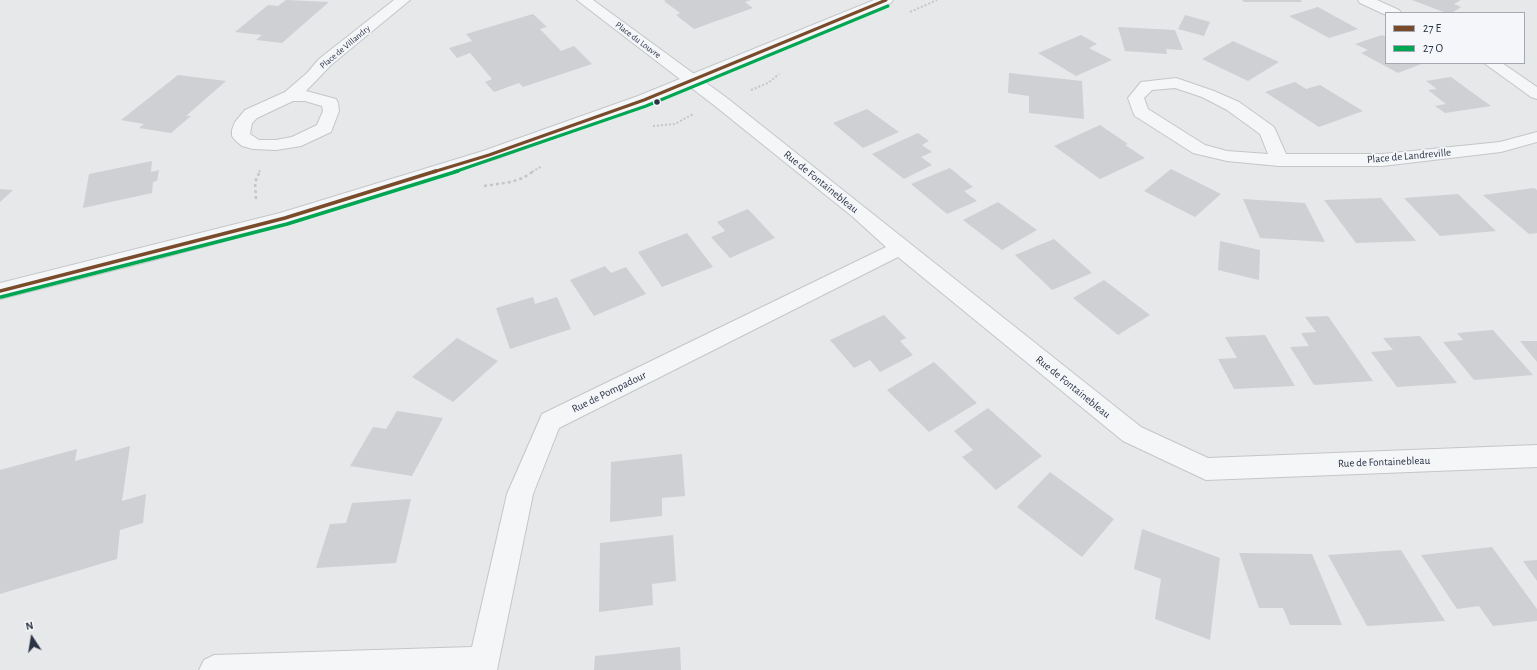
<!DOCTYPE html>
<html>
<head>
<meta charset="utf-8">
<style>
	body { margin:0 }
	#map { position:relative; width:1537px; height:670px; overflow:hidden; background:#e6e8ea; font-family:"Alegreya Sans",sans-serif }
	canvas { display:block }
	.legend { position:absolute; left:1385px; top:12px; width:140px; height:52px; box-sizing:border-box; background:#f4f6f9; border:1px solid #a4a8b1; margin:0; padding:5px 7px; list-style:none; font-size:12px; color:#2b3445 }
	.legend li { display:flex; align-items:center; gap:8px; height:20px }
	.legend b { width:20px; border:1px solid #a4a8b1 }
	.north { position:absolute; left:12px; top:618px; width:40px; height:40px; -webkit-text-stroke:3px #f4f6f9; paint-order:stroke; rotate:348deg; font-size:11px; font-weight:700; line-height:16px; text-align:center; color:#2b3445 }
	.north::after { content:''; display:block; margin:auto; width:14px; height:18px; background:#2b3445; clip-path:polygon(50% 0,100% 100%,50% 72%,0 100%) }
</style>
</head>
<body>
<div id="map">
<canvas width="1537" height="670"></canvas>
<ul class="legend">
<li><b style="height:5px;background:#7a4b2a"></b>27 E</li>
<li><b style="height:5px;background:#00a651"></b>27 O</li>
</ul>
<div class="north">N</div>
</div>
<script>
const g = document.querySelector('canvas').getContext('2d');
g.lineJoin = 'round';
function paint(path, color) { g.fillStyle = color; g.fill(path, 'evenodd'); }
const poly = rows => new Path2D(rows.map(r => 'M' + r).join(''));
function stroke(path, color, width, dash) { g.strokeStyle = color; g.lineWidth = width; g.lineCap = dash ? 'butt' : 'round'; g.setLineDash(dash || []); g.stroke(path); }
function write(font, color, halo, rows, align = 'center') {
  g.font = font + ' "Alegreya Sans",sans-serif'; g.lineWidth = 3.5; g.setLineDash([]); g.textBaseline = 'middle'; g.strokeStyle = halo; g.fillStyle = color; for (const [text, x, y, turn = 0] of rows) {
    g.save(); g.translate(x, y); g.rotate((+turn || 0) * Math.PI / 180); g.textAlign = isNaN(turn) ? turn : align; if (halo) g.strokeText(text, 0, 0); g.fillText(text, 0, 0); g.restore();
  }
}
paint(poly([
	[286,0,329,2,282,43,256,40,262,35,235,32,268,5,278,6],
	[666,0,751,0,745,2,753,8,694,29,676,15,680,13,664,1],
	[1242,0,1301,0,1302,2,1244,2],
	[1412,0,1461,0,1454,4,1461,7,1452,13,1446,13],
	[1318,7,1358,29,1329,38,1289,16],
	[533,14,547,27,540,29,561,51,574,46,592,64,523,87,519,83,494,92,485,82,492,79,470,53,457,58,449,48,472,41,466,34],
	[1185,15,1210,22,1204,36,1178,29],
	[1118,27,1175,30,1183,50,1166,49,1167,54,1125,51],
	[1081,35,1097,44,1089,48,1112,60,1076,76,1038,53],
	[1382,35,1386,37,1386,63,1424,63,1398,73,1361,53,1368,50,1355,44],
	[1233,41,1279,62,1248,81,1202,59],
	[1009,73,1082,81,1084,119,1029,113,1029,96,1008,93],
	[178,75,226,81,186,116,191,116,171,133,139,128,144,124,121,120],
	[1451,77,1491,106,1445,113,1435,106,1446,104,1428,90,1437,89,1426,81],
	[1295,82,1306,89,1320,85,1363,111,1319,127,1265,92],
	[867,109,899,132,863,148,833,123],
	[1100,125,1128,144,1125,145,1145,158,1100,179,1054,146],
	[918,133,929,141,922,145,932,152,921,157,932,165,904,179,872,154],
	[152,161,151,172,159,170,157,181,153,182,152,193,83,208,89,174],
	[950,168,973,187,964,191,977,201,947,214,911,184],
	[1171,169,1221,194,1195,217,1144,191],
	[1534,188,1537,190,1537,233,1529,234,1483,195],
	[0,189,13,190,0,202],
	[1458,194,1496,231,1440,236,1404,198],
	[1381,198,1416,241,1356,243,1324,200],
	[1243,199,1305,203,1325,242,1260,238],
	[998,202,1037,230,1002,250,963,220],
	[748,209,775,238,730,258,711,237,725,231,717,222],
	[687,233,713,267,662,287,638,252],
	[1054,239,1092,273,1052,290,1015,255],
	[1220,241,1260,250,1259,280,1218,270],
	[605,266,611,273,626,267,646,294,594,316,570,280],
	[1104,280,1150,315,1118,335,1073,298],
	[533,297,535,304,557,297,571,329,510,349,496,308],
	[884,315,906,338,900,341,913,355,880,372,870,360,854,368,830,340],
	[1328,316,1373,381,1314,385,1290,347,1309,346,1301,333,1316,332,1305,317],
	[1493,330,1533,375,1474,380,1443,342,1463,340,1457,333],
	[1265,335,1295,386,1234,389,1218,359,1237,358,1225,337],
	[1420,336,1457,383,1397,387,1371,352,1393,350,1383,338],
	[457,338,498,361,453,402,412,377],
	[1520,341,1537,341,1537,362],
	[934,362,977,403,929,432,887,390],
	[988,408,1042,456,996,490,962,457,973,450,954,431],
	[397,411,443,418,412,476,350,466,373,427,386,429],
	[130,446,122,501,146,494,143,523,120,530,117,559,0,594,0,470,77,449,75,461],
	[682,454,685,496,662,498,662,516,610,522,611,462],
	[1050,472,1114,519,1082,557,1017,507],
	[411,499,396,563,316,568,330,524,346,523,352,503],
	[1142,529,1220,558,1210,640,1155,619,1161,579,1134,569],
	[673,535,676,581,652,584,653,605,599,612,600,543],
	[1492,547,1537,609,1537,621,1493,626,1479,606,1457,609,1421,555],
	[1401,550,1445,621,1367,626,1328,555],
	[1239,553,1312,554,1342,625,1290,625,1283,608,1259,608],
	[1537,560,1537,581,1523,561],
	[680,647,681,670,594,670,595,656]
]), '#ced0d3');
const minor = poly([
	[394,0,410,0,331,65,306,91,336,99,338,103,339,111,331,132,301,146,276,150,253,149,242,146,235,140,232,136,232,130,235,122,245,110,285,92,307,73,319,59,394,0],
	[293,101,305,101,322,106,323,111,317,125,292,137,276,140,259,140,250,134,252,123,257,118,293,101],
	[577,0,593,0,727,98,1141,427,1208,458,1537,445,1537,467,1206,480,1123,441,898,257,559,428,533,494,497,670,199,670,204,660,214,655,472,647,507,494,542,414,886,247,853,217,715,106,577,0],
	[1358,0,1377,0,1399,10,1401,13,1386,13,1386,15,1360,3,1358,0],
	[1484,63,1502,63,1537,87,1537,99,1531,97,1484,63],
	[1176,78,1214,91,1239,102,1274,127,1286,154,1382,154,1500,142,1537,132,1537,142,1501,152,1382,166,1279,166,1227,161,1193,153,1135,116,1133,112,1128,98,1141,82,1176,78],
	[1175,88,1202,97,1227,110,1260,134,1268,154,1227,151,1205,145,1148,109,1144,98,1152,90,1175,88]
]);
const tertiary = poly([
	[874,0,893,0,891,3,650,104,495,159,292,223,150,261,0,299,0,283,280,213,483,151,638,96,874,0]
]);
stroke(minor, '#c4c6c8', 2);
stroke(tertiary, '#c4c6c8', 2);
stroke(poly([
	[910,12,937,0],
	[751,90,768,83,779,74],
	[653,126,675,124,693,114],
	[259,172,261,169],
	[532,172,542,166]
]), '#c5c6ca', 2, [2, 2]);
stroke(poly([
	[484,186,511,182,523,178,534,171],
	[256,199,255,182,260,171]
]), '#c5c6ca', 2.5, [3, 3]);
paint(minor, '#f5f6f7');
paint(tertiary, '#f5f6f7');
stroke(poly([
	[433,172,489,155,644,100,886,0]
]), '#7a4b2a', 3);
stroke(poly([
	[0,291,285,218,436,171]
]), '#7a4b2a', 3.5);
stroke(poly([
	[454,172,646,106,888,6]
]), '#00a651', 3);
stroke(poly([
	[1,297,287,224,458,171]
]), '#00a651', 3.5);
for (const [x, y, r, color] of [
	[657,102,3.5,"#2b3445"]
]) { const dot = new Path2D(); dot.arc(x, y, r, 0, 2 * Math.PI); g.fillStyle = color; g.fill(dot); stroke(dot, '#f4f6f9', 1.5); }
write('9px', '#2b3445', '#f4f6f9', [
	["Place du Louvre",638,40,37],
	["Place de Villandry",345,47,-40]
]);
write('11px', '#2b3445', '#f4f6f9', [
	["Place de Landreville",1409,156,-5],
	["Rue de Fontainebleau",821,182,39],
	["Rue de Fontainebleau",1073,387,39],
	["Rue de Pompadour",609,392,-26],
	["Rue de Fontainebleau",1384,462,-2]
]);
</script>
</body>
</html>
